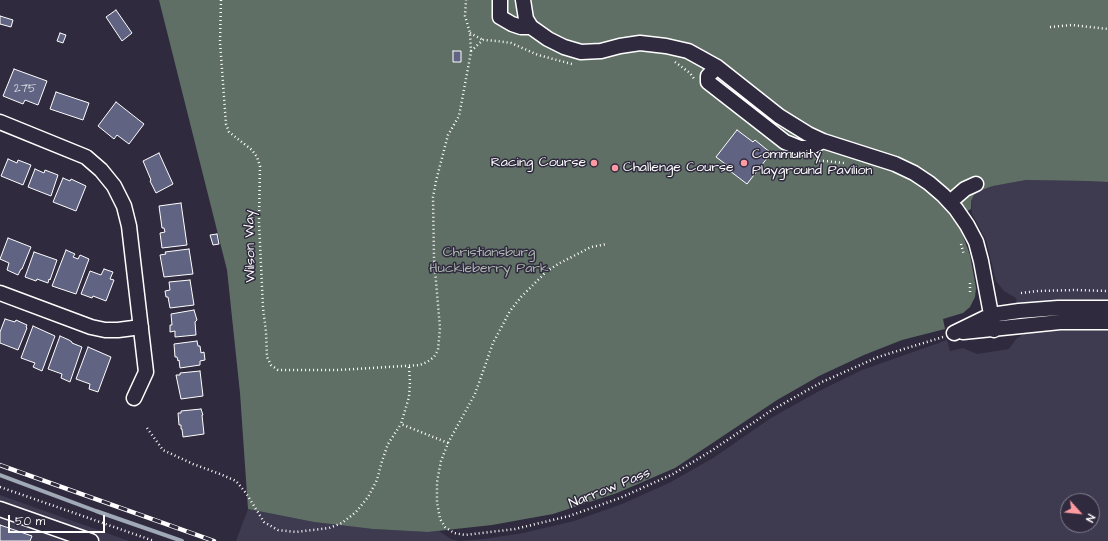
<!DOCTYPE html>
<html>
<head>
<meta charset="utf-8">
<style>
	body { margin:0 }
	#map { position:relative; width:1108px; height:541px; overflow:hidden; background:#2f2a3d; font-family:"Architects Daughter",sans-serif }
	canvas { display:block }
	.north { position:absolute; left:1060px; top:493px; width:40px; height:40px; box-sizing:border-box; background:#2f2a3d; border:1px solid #827f8b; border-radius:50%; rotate:117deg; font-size:11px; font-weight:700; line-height:16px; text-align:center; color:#fff }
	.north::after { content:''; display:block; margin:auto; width:14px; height:18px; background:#ff9aa2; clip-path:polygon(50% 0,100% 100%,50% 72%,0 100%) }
	.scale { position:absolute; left:8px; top:515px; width:97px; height:18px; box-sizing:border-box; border:2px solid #fff; border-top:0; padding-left:5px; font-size:12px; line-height:14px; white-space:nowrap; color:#fff; -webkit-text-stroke:3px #2f2a3d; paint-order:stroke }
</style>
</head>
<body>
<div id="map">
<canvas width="1108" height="541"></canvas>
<div class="north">N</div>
<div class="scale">50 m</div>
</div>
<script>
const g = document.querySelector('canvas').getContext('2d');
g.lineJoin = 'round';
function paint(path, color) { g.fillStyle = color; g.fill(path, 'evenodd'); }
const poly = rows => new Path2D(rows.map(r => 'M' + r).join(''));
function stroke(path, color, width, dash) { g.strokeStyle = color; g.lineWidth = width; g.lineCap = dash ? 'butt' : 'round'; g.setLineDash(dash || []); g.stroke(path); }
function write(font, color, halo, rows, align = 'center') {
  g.font = font + ' "Architects Daughter",sans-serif'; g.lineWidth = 3; g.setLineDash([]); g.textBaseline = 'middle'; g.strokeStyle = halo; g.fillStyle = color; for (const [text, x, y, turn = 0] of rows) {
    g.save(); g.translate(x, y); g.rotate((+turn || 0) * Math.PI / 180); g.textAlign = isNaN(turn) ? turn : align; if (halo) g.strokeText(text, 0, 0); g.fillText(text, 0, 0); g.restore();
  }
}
paint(poly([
	[1026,180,1087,181,1108,182,1108,541,236,541,248,509,314,522,373,529,428,532,439,531,451,539,459,541,484,539,523,533,574,521,622,504,669,483,713,458,771,418,819,391,862,370,947,340,950,351,963,348,977,354,1009,349,1016,339,1022,335,1016,298,1004,291,996,281,986,240,972,214,971,201,974,195,979,191,993,186],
	[1068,501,1092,501,1092,525,1068,525],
	[0,495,129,541,0,541]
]), '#3e3b51');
paint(poly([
	[159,0,1108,0,1108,182,1087,181,1026,180,993,186,979,191,974,195,971,201,971,209,954,219,960,228,970,255,976,288,975,297,970,307,963,313,943,319,945,329,902,340,864,355,819,376,777,400,675,468,617,493,553,514,492,525,428,532,373,529,314,522,248,509,240,393,227,270]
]), '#5f6f65');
stroke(poly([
	[0,475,96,511,182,541]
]), '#a0a9b6', 4);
const building = poly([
	[116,10,132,33,122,41,106,17,116,10],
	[0,16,13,20,11,27,0,24,0,16],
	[60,33,66,35,63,43,57,41,60,33],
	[453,51,461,51,461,62,453,62,453,51],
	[14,69,47,81,38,105,25,100,23,104,3,96,14,69],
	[56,92,89,103,83,120,50,109,56,92],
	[116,102,144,124,129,144,117,135,114,139,98,126,116,102],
	[737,130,753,142,755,140,771,153,747,184,730,171,732,169,716,157,737,130],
	[159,153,173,184,156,193,150,181,151,180,143,161,159,153],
	[8,159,17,163,18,160,31,165,23,185,1,176,8,159],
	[35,169,44,173,45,170,58,175,51,196,28,187,35,169],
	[63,178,70,181,71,179,86,186,76,211,53,202,63,178],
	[181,203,187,245,162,248,160,233,165,232,164,228,162,228,159,206,181,203],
	[217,234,219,244,213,245,210,235,217,234],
	[8,238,31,247,22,269,21,269,18,275,7,270,9,263,0,259,8,238],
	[189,249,193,274,164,277,160,255,166,254,165,252,189,249],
	[66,250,75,254,73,257,78,259,80,255,89,259,76,294,52,286,66,250],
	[34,252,57,260,50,280,49,279,48,283,37,279,36,281,25,277,34,252],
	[104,269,113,272,110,279,114,280,106,301,93,296,92,298,81,294,90,271,101,275,104,269],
	[190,280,194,305,170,308,168,297,166,297,165,291,170,290,169,282,190,280],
	[194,310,197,320,195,322,196,335,175,337,175,331,170,332,170,325,172,325,171,314,194,310],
	[5,319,15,322,16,320,27,325,26,327,27,328,18,350,0,343,0,332,5,319],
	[33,326,55,336,42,371,33,367,35,363,21,358,33,326],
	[60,336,69,340,72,342,72,343,82,347,70,382,61,378,62,374,48,369,60,336],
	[197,341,198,346,200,346,201,353,204,352,205,360,200,361,200,365,180,368,179,360,178,361,177,357,175,357,174,344,197,341],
	[88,347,111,357,98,392,89,389,90,384,76,379,88,347],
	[200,371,203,396,181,399,176,375,180,375,180,373,200,371],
	[201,409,203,415,202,415,204,434,183,437,182,429,181,429,181,425,179,425,178,413,181,413,181,411,201,409],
	[0,525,32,536,30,541,0,541,0,525]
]);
paint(building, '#606381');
stroke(building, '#fff', 1);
const minor = poly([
	[500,0,500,17,512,24,521,27,531,27],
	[523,0,526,19,531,27,548,39,564,47,581,52,601,51,620,46,640,43,666,46,688,51,717,67,779,116,808,134,823,141,895,164,914,173,929,183,943,195,956,209,967,225,976,242,981,261,994,330],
	[717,67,708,76,708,82,785,142,800,148,809,148,823,141],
	[0,122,86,157,101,170,114,186,124,206,129,226,146,372,134,398],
	[950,202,965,189,976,184],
	[0,293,91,327,105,330,118,330,141,327],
	[963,332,1060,322,1108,322],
	[954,333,991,315,1019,311,1058,308,1108,308],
	[0,509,91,541]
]);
stroke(minor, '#fff', 17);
stroke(poly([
	[221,0,220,42,226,124,229,132,252,150,257,157,260,166,259,222,263,308,266,332,267,357,271,365,278,370,339,370,420,365,427,362,434,357,438,350,440,328,434,258,433,197,436,181,448,135,459,116,471,52,470,33,465,16,466,0],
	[1050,27,1072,25,1108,29],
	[470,33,483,40],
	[471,51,483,40,497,41,511,43,538,55,572,64],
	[675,62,690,73,695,80],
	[815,160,844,163],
	[961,244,964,255],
	[970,292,970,283],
	[1021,293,1038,291,1075,290,1108,291],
	[409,367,410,382,409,397,401,424,448,443,441,461,437,482,437,502,440,519,445,527,454,533,465,535,515,529,569,516,620,498,673,474,711,451,772,410,822,382,878,357,943,337],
	[147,428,163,450,193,464,220,474,236,481,246,493,264,522,278,530,296,532,329,528,342,523,356,512,368,497,377,480,382,461,388,444,401,424],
	[448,443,475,394,493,343,501,328,510,311,521,297,547,271,560,263,591,247,607,244],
	[0,487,154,541]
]), '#fff', 2.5, [1, 3]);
stroke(minor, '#2f2a3d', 14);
const rail = poly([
	[0,465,214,541]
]);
stroke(rail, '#fff', 4.5);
stroke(rail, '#2f2a3d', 3, [9]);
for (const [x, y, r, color] of [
	[594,163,4,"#ff9aa2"],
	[744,163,4,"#ff9aa2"],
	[615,168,4,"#ff9aa2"]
]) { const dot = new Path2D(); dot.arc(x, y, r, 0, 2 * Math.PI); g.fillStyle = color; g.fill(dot); stroke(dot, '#2f2a3d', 1.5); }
write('12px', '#d7d8e0', null, [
	["275",25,89]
]);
write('14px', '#fff', '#2f2a3d', [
	["Community",752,155],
	["Playground Pavilion",752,171],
	["Racing Course",586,163,"right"],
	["Challenge Course",623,168]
], 'left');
write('14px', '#fff', '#2f2a3d', [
	["Wilson Way",251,246,-91],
	["Narrow Pass",610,489,-22]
]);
write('14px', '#afb7b2', '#2f2a3d', [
	["Christiansburg",489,253],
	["Huckleberry Park",489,269]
]);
</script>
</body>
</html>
